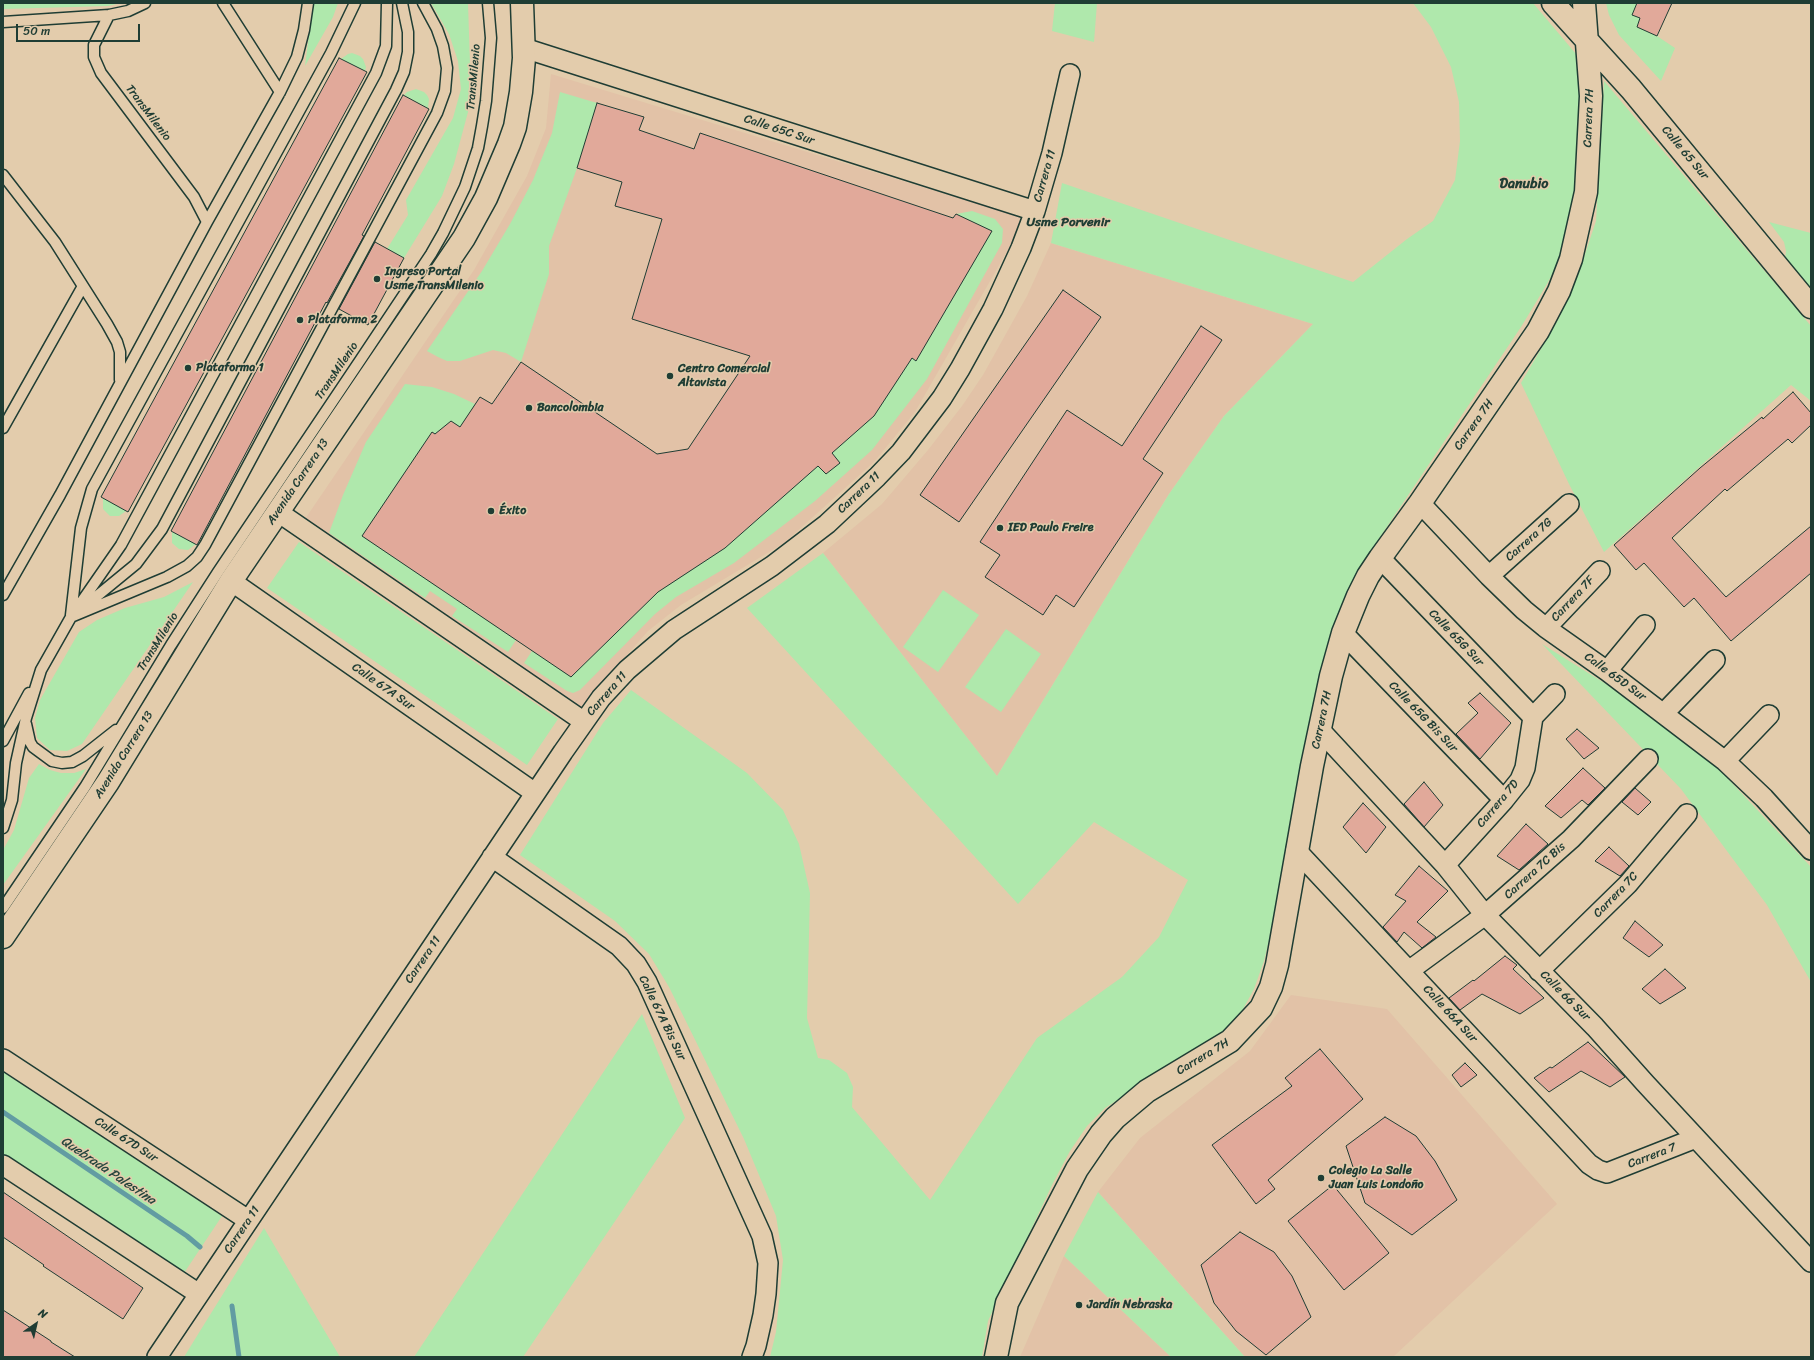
<!DOCTYPE html>
<html>
<head>
<meta charset="utf-8">
<style>
	body { margin:0 }
	#map { position:relative; width:1814px; height:1360px; overflow:hidden; background:#e3ccac; font-family:Sriracha,sans-serif }
	canvas { display:block }
	.frame { position:absolute; inset:0; border:4px solid #1f3d34; pointer-events:none }
	.north { position:absolute; left:16px; top:1304px; width:40px; height:40px; -webkit-text-stroke:3px #e3ccac; paint-order:stroke; rotate:34deg; font-size:11px; font-weight:700; line-height:16px; text-align:center; color:#1f3d34 }
	.north::after { content:''; display:block; margin:auto; width:14px; height:18px; background:#1f3d34; clip-path:polygon(50% 0,100% 100%,50% 72%,0 100%) }
	.scale { position:absolute; left:16px; top:24px; width:124px; height:18px; box-sizing:border-box; border:2px solid #1f3d34; border-top:0; padding-left:5px; font-size:12px; line-height:14px; white-space:nowrap; color:#1f3d34; -webkit-text-stroke:3px #e3ccac; paint-order:stroke }
</style>
</head>
<body>
<div id="map">
<canvas width="1814" height="1360"></canvas>
<div class="frame"></div>
<div class="north">N</div>
<div class="scale">50 m</div>
</div>
<script>
const g = document.querySelector('canvas').getContext('2d');
g.lineJoin = 'round';
function paint(path, color) { g.fillStyle = color; g.fill(path, 'evenodd'); }
const poly = rows => new Path2D(rows.map(r => 'M' + r).join(''));
function stroke(path, color, width, dash) { g.strokeStyle = color; g.lineWidth = width; g.lineCap = dash ? 'butt' : 'round'; g.setLineDash(dash || []); g.stroke(path); }
function write(font, color, halo, rows, align = 'center') {
  g.font = font + ' Sriracha,sans-serif'; g.lineWidth = 3; g.setLineDash([]); g.textBaseline = 'middle'; g.strokeStyle = halo; g.fillStyle = color; for (const [text, x, y, turn = 0] of rows) {
    g.save(); g.translate(x, y); g.rotate((+turn || 0) * Math.PI / 180); g.textAlign = isNaN(turn) ? turn : align; if (halo) g.strokeText(text, 0, 0); g.fillText(text, 0, 0); g.restore();
  }
}
paint(poly([
	[551,74,1021,217,1017,234,915,412,874,462,784,543,681,605,648,631,578,711,303,522,474,270,527,176,546,128],
	[1051,243,1313,324,1224,416,1169,494,997,776,823,553,882,504,928,450,962,406,983,375,1027,296],
	[1291,995,1387,1009,1557,1204,1393,1357,1245,1357,1098,1192,1140,1138,1250,1051],
	[1064,1256,1171,1357,1020,1357]
]), '#e2c2a7');
paint(poly([
	[3,3,121,3,108,6,3,9],
	[313,3,338,3,333,17,305,66],
	[431,3,468,3,470,64,468,112,454,164,442,196,404,258,387,249,408,215,406,200,453,118,461,89,458,61,449,34],
	[1055,3,1097,3,1094,42,1052,31],
	[1413,3,1533,3,1576,54,1583,118,1582,174,1564,252,1547,284,1521,327,1366,558,1347,598,1317,698,1272,928,1264,961,1254,989,1242,1011,1222,1033,1105,1108,1087,1126,1070,1151,1053,1183,988,1321,982,1357,770,1357,776,1332,783,1260,776,1216,744,1139,669,987,649,954,615,921,520,855,603,723,631,690,747,773,783,810,799,844,810,893,807,1018,818,1058,829,1060,847,1073,853,1087,852,1107,930,1200,1037,1038,1122,977,1159,937,1188,880,1094,822,1018,904,747,608,823,553,997,776,1169,494,1224,416,1313,324,1051,243,1062,183,1353,282,1407,239,1433,221,1455,180,1460,141,1459,102,1451,67,1431,27],
	[1606,3,1637,3,1633,15,1640,18,1637,27,1657,36,1675,48,1661,81,1619,35,1609,15],
	[352,53,360,56,363,59,366,67,365,71,341,59,348,54],
	[1604,81,1811,326,1811,401,1791,385,1604,552,1569,484,1521,383,1559,318,1581,266,1596,221],
	[416,89,424,92,427,95,429,99,428,108,404,95,407,92],
	[560,92,597,103,577,168,549,246,549,274,521,362,506,353,493,350,460,361,447,361,438,357,427,351,482,271,510,224,533,180,552,133],
	[972,211,995,219,1003,229,1002,243,927,379,872,450,815,501,734,563,676,597,655,614,580,690,573,693,567,691,524,663,532,651,571,676,658,592,818,466,826,474,840,463,832,453,874,416,912,358,917,360,992,231,956,214],
	[1769,222,1811,233,1811,289,1785,260,1786,251,1784,242],
	[405,384,432,387,454,394,475,404,460,427,451,421,435,434,432,432,362,536,516,640,508,652,452,616,457,609,430,591,425,598,329,533,343,495,366,442],
	[103,498,114,504,126,511,119,516,110,516,103,509],
	[172,532,196,544,188,550,179,549,172,543],
	[299,542,558,719,527,765,267,588],
	[193,582,82,744,67,751,50,750,37,738,35,718,40,700,79,632,97,620,125,608,164,597],
	[943,590,979,615,938,672,903,647],
	[1006,629,1041,654,1001,712,965,687],
	[1542,644,1606,684,1716,766,1811,867,1811,982,1767,905,1681,789],
	[39,764,50,770,61,773,74,773,86,769,3,885,3,850,14,830,29,778],
	[642,1014,685,1118,523,1357,414,1357],
	[3,1072,222,1216,184,1273,3,1154],
	[1098,1192,1185,1290,1245,1357,1171,1357,1064,1256],
	[264,1228,340,1357,184,1357,200,1331]
]), '#afe8ac');
stroke(poly([
	[3,1112,187,1236,200,1247],
	[232,1306,239,1357]
]), '#629ca2', 5);
const building = poly([
	[1637,3,1672,3,1657,36,1637,27,1640,18,1632,15,1637,3],
	[339,58,367,72,128,512,101,497,339,58],
	[403,95,429,109,362,235,364,236,327,303,326,302,197,545,171,531,403,95],
	[597,103,644,117,639,130,694,149,700,133,953,218,956,214,992,231,916,361,912,358,874,416,832,453,840,463,826,474,818,466,725,548,658,592,571,677,362,536,432,432,435,434,451,421,460,427,480,397,492,404,521,362,657,454,688,449,750,356,632,319,662,219,615,206,622,182,577,168,597,103],
	[375,242,404,258,368,325,339,309,375,242],
	[1063,290,1101,317,959,522,920,495,1063,290],
	[1201,326,1222,340,1143,459,1163,473,1074,607,1056,595,1043,615,985,577,1000,555,980,542,1067,410,1122,446,1201,326],
	[1793,392,1811,413,1811,425,1792,443,1788,439,1727,491,1725,489,1672,538,1726,597,1811,526,1811,573,1731,641,1694,598,1684,607,1644,563,1636,570,1614,545,1700,468,1762,417,1763,419,1793,392],
	[1480,693,1511,723,1480,759,1456,734,1478,713,1468,703,1480,693],
	[1577,729,1599,748,1584,759,1566,739,1577,729],
	[1583,768,1605,788,1588,805,1582,800,1561,818,1545,806,1583,768],
	[1424,782,1443,805,1424,827,1404,804,1424,782],
	[1635,788,1651,802,1638,815,1622,802,1635,788],
	[1363,803,1386,827,1366,853,1343,827,1363,803],
	[1526,824,1548,844,1519,870,1497,856,1526,824],
	[1609,847,1629,866,1620,876,1595,861,1609,847],
	[1419,866,1448,891,1417,922,1436,937,1422,948,1404,932,1397,942,1383,927,1406,901,1395,895,1419,866],
	[1635,921,1663,945,1649,957,1623,938,1635,921],
	[1505,956,1517,965,1513,969,1544,998,1520,1014,1482,994,1460,1010,1449,998,1473,980,1474,981,1505,956],
	[1665,969,1686,988,1660,1004,1642,989,1665,969],
	[1588,1042,1625,1077,1610,1087,1581,1071,1549,1092,1534,1078,1550,1067,1552,1068,1588,1042],
	[1320,1049,1363,1099,1268,1180,1275,1189,1256,1204,1212,1145,1292,1086,1285,1078,1320,1049],
	[1465,1063,1477,1075,1461,1087,1452,1075,1465,1063],
	[1385,1117,1416,1136,1435,1161,1457,1200,1412,1235,1365,1203,1346,1146,1385,1117],
	[1333,1185,1389,1253,1344,1290,1288,1221,1333,1185],
	[3,1192,143,1288,123,1319,43,1266,44,1265,3,1237,3,1192],
	[1240,1232,1274,1252,1292,1276,1311,1317,1266,1355,1236,1331,1214,1303,1201,1265,1240,1232],
	[3,1310,51,1341,51,1342,75,1357,3,1357,3,1310]
]);
paint(building, '#e1a99a');
stroke(building, '#1f3d34', 1);
const service = poly([
	[223,3,280,92],
	[109,15,94,45,94,57,101,73,194,197,207,222],
	[3,22,109,15,128,11,145,3],
	[3,175,55,242,107,324,117,342,120,352,120,380],
	[3,428,83,286],
	[3,595,60,495,207,222,280,92,297,57,304,30,308,3],
	[80,610,136,564,162,529,396,90,404,72,408,52,408,32,402,3],
	[71,615,81,528,92,489,331,53,355,3],
	[71,617,167,577,187,566,197,557,205,545,437,113,445,91,447,68,443,46,437,29,423,3],
	[26,724,30,742,33,747,52,761,62,763,72,762,83,756,116,730],
	[3,741,29,693],
	[3,828,12,800,16,763,26,718,41,670,71,617,121,545,376,73,386,46,387,3],
	[3,908,85,787,171,645,218,572,361,359,431,254,443,233,465,187,478,148,482,126,486,101,491,38,488,3]
]);
const minor = poly([
	[524,48,1035,211],
	[1420,503,1489,576,1524,610,1546,628,1607,671,1725,761,1764,798,1811,850],
	[278,512,583,721],
	[1380,558,1533,717],
	[1489,576,1569,504],
	[231,581,535,793],
	[1546,628,1600,571],
	[1343,633,1504,800],
	[1607,671,1645,625],
	[1664,713,1715,660],
	[1320,730,1445,865,1485,915,1595,1027,1645,1083,1811,1262],
	[1725,761,1769,715],
	[1296,850,1589,1164,1598,1170,1607,1173,1696,1138],
	[492,857,619,946,636,964,647,982,762,1236,768,1263,766,1294,763,1315,756,1346,752,1357],
	[1445,865,1504,800,1520,780,1525,768,1533,717,1555,694],
	[1410,970,1485,915,1571,839,1648,759],
	[1539,971,1628,884,1687,814],
	[3,1059,248,1220],
	[3,1165,199,1294],
	[157,1357,563,752,601,698,627,670,674,630,772,566,827,524,877,477,901,452,942,398,960,369,993,309,1021,248,1035,211,1052,153,1070,74]
]);
const tertiary = poly([
	[1553,3,1631,89,1811,307],
	[996,1357,1007,1303,1077,1169,1101,1134,1115,1118,1147,1091,1230,1041,1261,1008,1271,987,1277,965,1312,766,1331,676,1343,633,1358,596,1368,576,1380,558,1420,503,1538,331,1559,291,1571,259,1586,192,1591,96,1584,3]
]);
const primary = poly([
	[3,937,108,782,231,581,464,238,486,198,509,144,515,127,521,92,524,58,522,3]
]);
stroke(service, '#1f3d34', 13);
stroke(minor, '#1f3d34', 22);
stroke(tertiary, '#1f3d34', 25);
stroke(primary, '#1f3d34', 25);
stroke(service, '#e3ccac', 10);
stroke(minor, '#e3ccac', 19);
stroke(tertiary, '#e3ccac', 22);
stroke(primary, '#e3ccac', 22);
for (const [x, y, r, color] of [
	[377,279,4,"#1f3d34"],
	[300,320,4,"#1f3d34"],
	[188,368,4,"#1f3d34"],
	[670,376,4,"#1f3d34"],
	[529,408,4,"#1f3d34"],
	[491,511,4,"#1f3d34"],
	[1000,528,4,"#1f3d34"],
	[1321,1178,4,"#1f3d34"],
	[1079,1305,4,"#1f3d34"]
]) { const dot = new Path2D(); dot.arc(x, y, r, 0, 2 * Math.PI); g.fillStyle = color; g.fill(dot); stroke(dot, '#e3ccac', 1.5); }
write('12px', '#1f3d34', '#e3ccac', [
	["TransMilenio",474,77,-85],
	["TransMilenio",148,113,53],
	["Carrera 7H",1589,118,-88],
	["Calle 65C Sur",779,130,18],
	["Calle 65 Sur",1685,153,50],
	["Carrera 11",1045,176,-74],
	["TransMilenio",337,371,-56],
	["Carrera 7H",1474,425,-55],
	["Avenida Carrera 13",298,482,-56],
	["Carrera 11",859,493,-44],
	["Carrera 7G",1529,540,-42],
	["Carrera 7F",1573,599,-47],
	["Calle 65G Sur",1456,638,46],
	["TransMilenio",158,642,-58],
	["Calle 65D Sur",1615,677,36],
	["Calle 67A Sur",383,687,35],
	["Carrera 11",607,694,-49],
	["Calle 65G Bis Sur",1423,717,46],
	["Carrera 7H",1322,720,-78],
	["Avenida Carrera 13",124,755,-58],
	["Carrera 7D",1498,804,-50],
	["Carrera 7C Bis",1535,871,-42],
	["Carrera 7C",1616,895,-46],
	["Carrera 11",423,960,-56],
	["Calle 66 Sur",1565,996,45],
	["Calle 66A Sur",1450,1014,47],
	["Calle 67A Bis Sur",662,1018,64],
	["Carrera 7H",1203,1057,-31],
	["Calle 67D Sur",126,1140,33],
	["Carrera 7",1652,1156,-21],
	["Carrera 11",242,1230,-56]
]);
write('bold 12px', '#1f3d34', '#e3ccac', [
	["Ingreso Portal",385,272],
	["Usme TransMilenio",385,286],
	["Plataforma 2",308,320],
	["Plataforma 1",196,368],
	["Centro Comercial",678,369],
	["Altavista",678,383],
	["Bancolombia",537,408],
	["Éxito",499,511],
	["IED Paulo Freire",1008,528],
	["Colegio La Salle",1329,1171],
	["Juan Luis Londoño",1329,1185],
	["Jardín Nebraska",1087,1305]
], 'left');
write('bold 13px', '#1f3d34', '#e3ccac', [
	["Usme Porvenir",1068,223]
]);
write('italic 13px', '#25453d', '#e3ccac', [
	["Quebrada Palestina",108,1171,34]
]);
write('bold 14px', '#1f3d34', '#e3ccac', [
	["Danubio",1524,184]
]);
</script>
</body>
</html>
